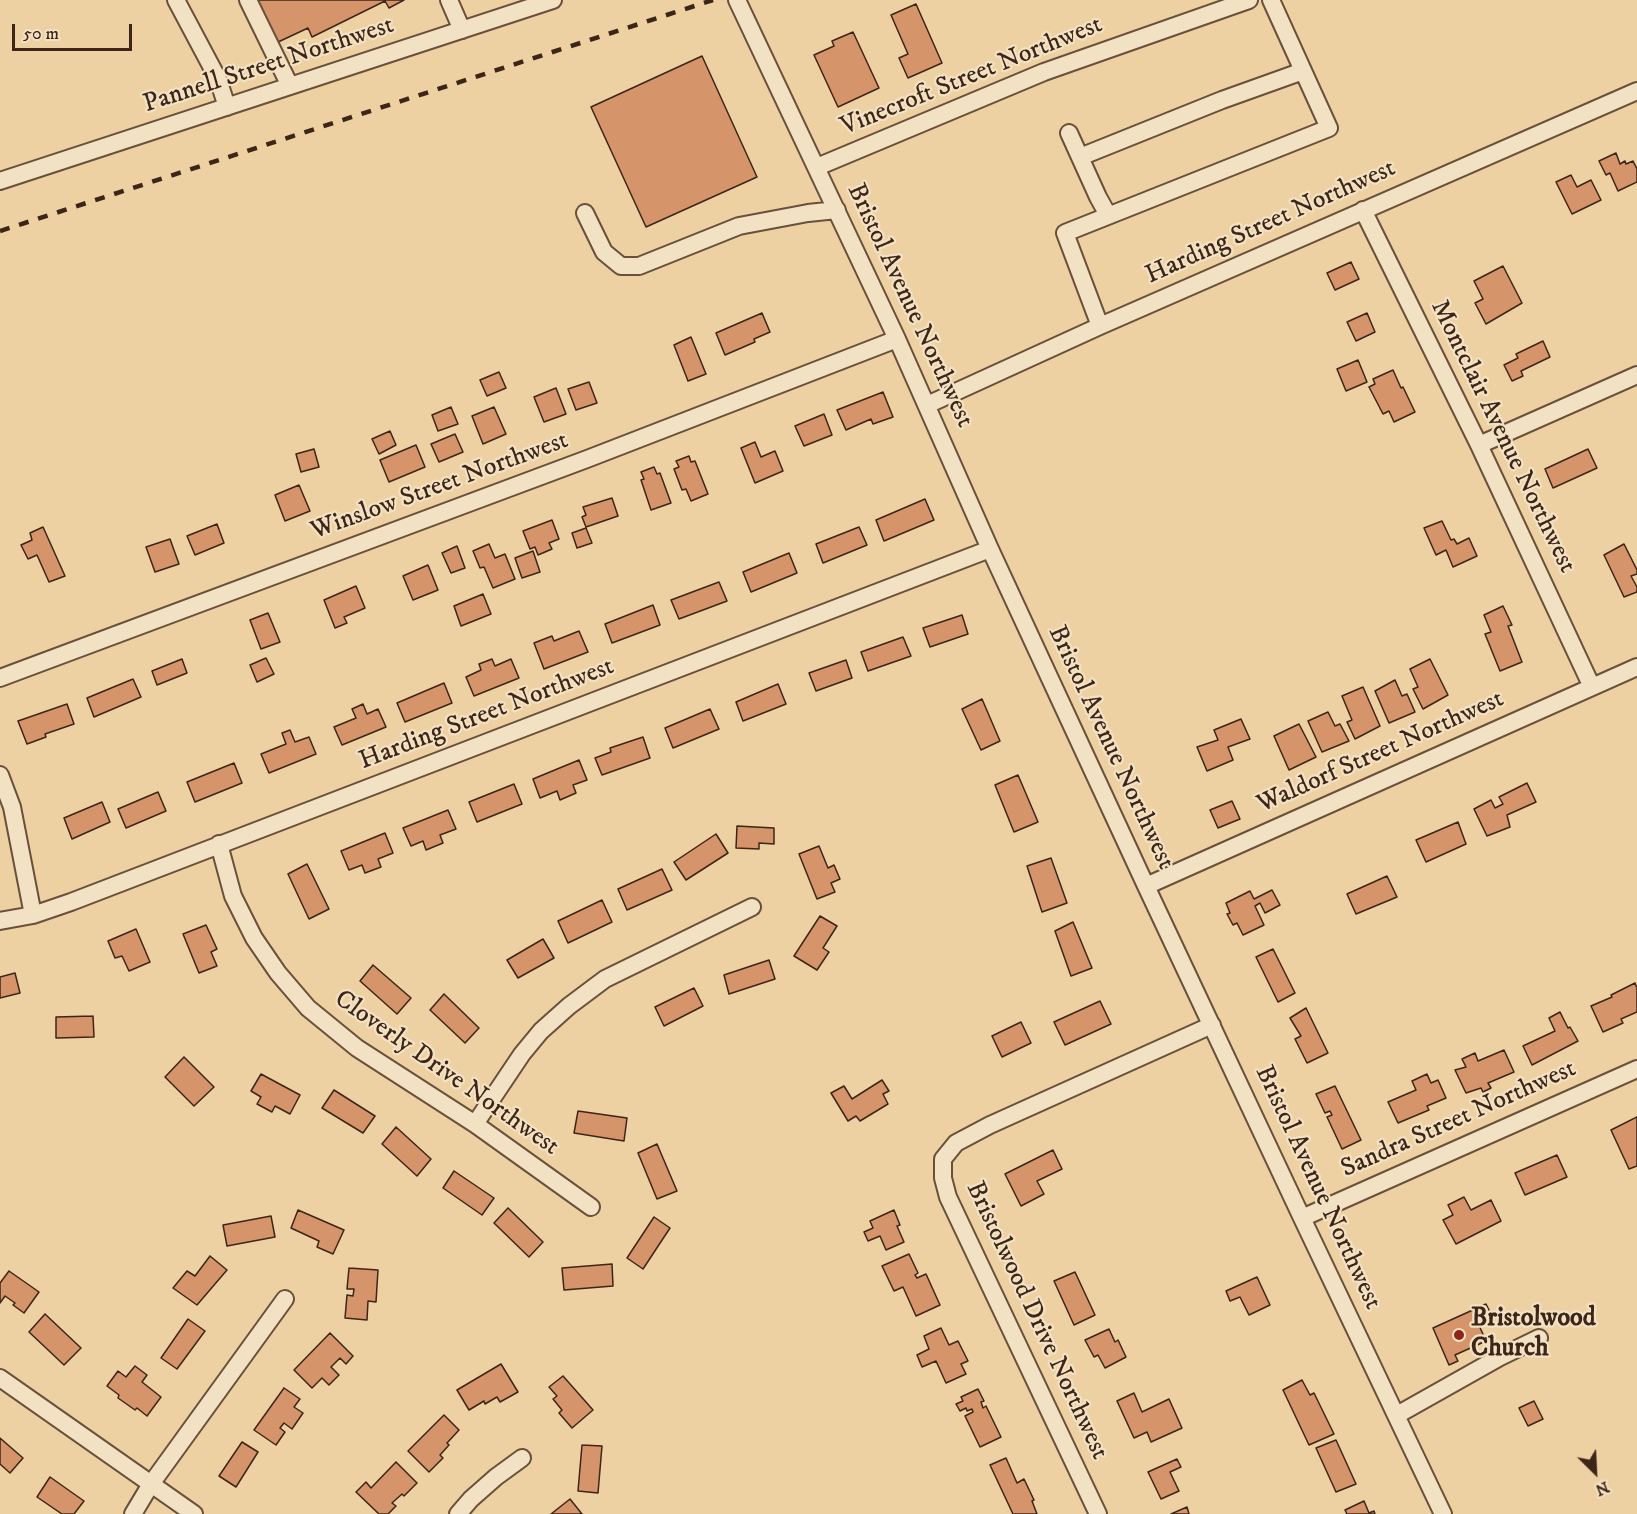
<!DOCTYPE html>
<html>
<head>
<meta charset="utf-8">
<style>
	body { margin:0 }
	#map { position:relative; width:1637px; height:1514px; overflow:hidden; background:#edd1a3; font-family:"IM FELL DW Pica",serif }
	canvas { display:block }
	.north { position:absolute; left:1565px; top:1442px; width:60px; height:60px; -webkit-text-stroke:4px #f3e1c3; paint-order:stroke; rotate:156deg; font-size:16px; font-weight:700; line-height:24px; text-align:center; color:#3d2518 }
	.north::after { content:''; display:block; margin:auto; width:21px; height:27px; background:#3d2518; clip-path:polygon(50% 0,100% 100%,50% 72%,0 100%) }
	.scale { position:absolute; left:12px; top:24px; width:120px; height:27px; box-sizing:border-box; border:3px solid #3d2518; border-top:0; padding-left:8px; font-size:18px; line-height:21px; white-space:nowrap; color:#3d2518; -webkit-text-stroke:4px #f3e1c3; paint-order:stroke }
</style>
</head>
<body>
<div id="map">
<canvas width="1637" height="1514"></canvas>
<div class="north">N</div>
<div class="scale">50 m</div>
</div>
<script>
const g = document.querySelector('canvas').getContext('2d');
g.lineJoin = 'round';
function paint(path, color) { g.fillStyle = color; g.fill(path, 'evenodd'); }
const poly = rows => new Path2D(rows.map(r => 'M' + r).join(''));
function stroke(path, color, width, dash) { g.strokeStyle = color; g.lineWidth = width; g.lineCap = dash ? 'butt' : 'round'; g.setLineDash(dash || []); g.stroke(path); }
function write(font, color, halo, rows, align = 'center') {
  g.font = font + ' "IM FELL DW Pica",serif'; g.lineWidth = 4.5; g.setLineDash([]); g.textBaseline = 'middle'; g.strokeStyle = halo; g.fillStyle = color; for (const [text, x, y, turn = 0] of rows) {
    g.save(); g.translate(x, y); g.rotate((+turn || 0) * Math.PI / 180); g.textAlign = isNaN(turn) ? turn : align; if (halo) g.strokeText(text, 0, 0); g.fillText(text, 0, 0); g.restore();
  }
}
const building = poly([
	[255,0,404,0,389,8,385,1,312,37,308,28,276,43,255,0],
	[916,4,942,63,908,78,899,58,908,54,891,15,916,4],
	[853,32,879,88,838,107,814,55,834,46,832,41,853,32],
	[702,56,757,177,646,227,591,107,702,56],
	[1616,153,1620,164,1625,161,1626,164,1633,161,1637,169,1637,182,1618,191,1610,173,1606,175,1599,161,1616,153],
	[1571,175,1577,187,1591,180,1601,200,1572,214,1556,182,1571,175],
	[1351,262,1359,279,1335,290,1327,273,1351,262],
	[1503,266,1522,303,1486,324,1475,303,1483,299,1474,281,1503,266],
	[762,313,770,332,754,339,755,342,725,355,716,333,762,313],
	[1367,313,1375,332,1356,341,1347,322,1367,313],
	[691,337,706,374,688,381,674,345,691,337],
	[1543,341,1550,357,1521,371,1523,376,1512,381,1504,365,1518,358,1516,354,1543,341],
	[1358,360,1367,382,1346,391,1337,369,1358,360],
	[1393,370,1401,388,1403,387,1415,412,1394,422,1389,411,1383,414,1369,387,1375,384,1373,379,1393,370],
	[499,372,506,388,487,396,480,380,499,372],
	[589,382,597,403,576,410,568,389,589,382],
	[556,388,566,414,544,422,534,397,556,388],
	[883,392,893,417,873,424,871,419,846,430,837,410,883,392],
	[451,407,458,424,438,431,432,415,451,407],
	[494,407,506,434,483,444,472,416,494,407],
	[824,414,832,435,804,446,795,426,824,414],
	[390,431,396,445,379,454,372,439,390,431],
	[455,434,463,452,439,462,431,444,455,434],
	[755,442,761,457,775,451,783,471,755,483,741,448,755,442],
	[416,445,425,467,389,482,380,460,416,445],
	[314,449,319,467,301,472,296,454,314,449],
	[1588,449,1597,468,1553,488,1545,469,1588,449],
	[689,456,691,462,695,461,708,494,691,501,686,489,682,490,674,469,679,467,676,461,689,456],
	[654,467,657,474,660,473,671,503,651,510,641,480,644,479,641,472,654,467],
	[299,485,310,511,285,521,275,495,299,485],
	[612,498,618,516,586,527,582,517,586,515,583,507,612,498],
	[925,499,934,520,884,541,876,520,925,499],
	[552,520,559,539,549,543,552,549,538,555,535,547,530,549,523,531,552,520],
	[1442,521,1451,540,1454,539,1457,544,1469,538,1477,556,1453,567,1446,550,1436,555,1424,528,1442,521],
	[217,524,224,543,195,555,187,536,217,524],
	[43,527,65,576,49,582,37,555,28,559,21,545,32,540,30,533,43,527],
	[859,527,867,545,823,563,816,544,859,527],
	[586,528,592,543,577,548,572,533,586,528],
	[170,539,179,564,155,572,146,547,170,539],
	[489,544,495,558,505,554,515,579,493,588,484,567,480,568,473,551,489,544],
	[1624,544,1637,570,1637,574,1631,576,1637,587,1637,592,1624,597,1604,555,1624,544],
	[457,546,465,568,451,573,442,553,457,546],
	[533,551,540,572,522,578,515,558,533,551],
	[789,553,797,573,751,592,743,572,789,553],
	[428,565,438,590,413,600,403,576,428,565],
	[719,582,727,601,679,619,671,600,719,582],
	[356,586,365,608,344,617,347,623,335,628,324,600,356,586],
	[483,594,491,614,461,626,454,606,483,594],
	[653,605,660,625,612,643,605,624,653,605],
	[1503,606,1512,625,1508,626,1522,662,1500,671,1485,634,1491,632,1484,615,1503,606],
	[268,613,280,642,261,649,250,620,268,613],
	[962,615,968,634,930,647,923,628,962,615],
	[579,631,588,652,544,669,534,643,552,636,554,641,579,631],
	[903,637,911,656,868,671,861,652,903,637],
	[266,658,274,674,257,682,250,665,266,658],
	[182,659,187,673,157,685,152,671,182,659],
	[492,659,495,666,511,659,519,678,474,696,466,677,481,670,479,664,492,659],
	[1430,659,1448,695,1423,709,1413,689,1418,687,1410,669,1430,659],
	[846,660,852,678,816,691,809,673,846,660],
	[133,679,141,697,94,717,87,698,133,679],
	[1395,680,1402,696,1407,694,1415,712,1389,723,1375,691,1395,680],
	[444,683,452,703,405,722,397,703,444,683],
	[778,684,786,704,743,721,736,702,778,684],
	[1363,687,1380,726,1355,739,1347,722,1352,720,1342,696,1363,687],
	[982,699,1000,741,981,750,962,709,982,699],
	[67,704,74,724,45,734,46,737,27,744,18,721,67,704],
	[363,704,367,714,378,709,386,727,342,745,334,727,356,718,352,709,363,704],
	[710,709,719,729,673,748,665,728,710,709],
	[1328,712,1335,726,1340,724,1349,741,1322,752,1308,721,1328,712],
	[1241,719,1250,739,1228,747,1233,760,1207,771,1197,747,1218,740,1214,730,1241,719],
	[1299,724,1316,757,1289,770,1274,736,1299,724],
	[290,730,295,742,309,737,316,754,269,773,261,754,286,744,282,733,290,730],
	[643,737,650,758,602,775,595,758,611,752,610,748,643,737],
	[579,760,587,780,573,785,576,793,560,800,557,791,540,798,533,779,579,760],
	[234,763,242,783,195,802,187,782,234,763],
	[1018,775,1038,822,1014,832,995,785,1018,775],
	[1527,783,1536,802,1507,815,1510,827,1487,836,1474,809,1491,800,1495,808,1503,804,1499,797,1527,783],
	[514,784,522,804,477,822,469,802,514,784],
	[158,792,166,811,126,828,118,809,158,792],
	[1232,801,1240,819,1218,828,1210,810,1232,801],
	[102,802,110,822,72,839,64,818,102,802],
	[448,810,456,829,440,835,443,843,426,850,423,841,411,846,403,828,448,810],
	[1458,822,1466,844,1426,862,1416,840,1458,822],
	[737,826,774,828,774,844,759,843,759,849,736,848,737,826],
	[385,833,393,853,378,859,381,867,365,873,362,865,349,870,341,851,385,833],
	[716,834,728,853,686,880,674,862,716,834],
	[819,846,828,868,834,865,840,879,831,883,835,892,817,899,799,854,819,846],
	[1051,858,1067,903,1042,912,1027,866,1051,858],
	[307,864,329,909,309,919,288,874,307,864],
	[662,869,672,890,627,910,618,889,662,869],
	[1387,876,1397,897,1356,914,1347,894,1387,876],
	[1272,890,1280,905,1265,913,1260,903,1255,906,1264,925,1243,935,1237,923,1233,925,1227,914,1230,913,1226,903,1250,891,1254,899,1272,890],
	[602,900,612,922,568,943,558,921,602,900],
	[820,916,837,926,823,948,829,952,817,970,794,956,820,916],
	[1073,922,1092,968,1071,976,1055,931,1073,922],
	[206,925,217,949,211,952,217,966,199,973,183,934,206,925],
	[136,929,150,962,129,971,122,956,115,958,108,941,136,929],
	[543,939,554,958,518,978,507,960,543,939],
	[1273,949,1295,993,1278,1002,1256,957,1273,949],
	[769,960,775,979,729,994,724,975,769,960],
	[373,965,411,998,397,1014,360,981,373,965],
	[15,973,20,993,0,998,0,977,15,973],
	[1635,983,1637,988,1637,1012,1621,1019,1623,1023,1603,1032,1591,1006,1612,997,1611,995,1635,983],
	[694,988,703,1006,664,1026,655,1007,694,988],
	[444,994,479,1028,465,1043,430,1010,444,994],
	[1100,1001,1111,1024,1065,1045,1054,1022,1100,1001],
	[1306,1008,1328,1053,1307,1063,1295,1039,1301,1036,1290,1018,1306,1008],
	[1560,1012,1568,1028,1570,1027,1578,1041,1532,1065,1523,1046,1555,1031,1549,1018,1560,1012],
	[93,1016,94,1037,56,1038,56,1017,93,1016],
	[1021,1022,1031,1043,1002,1057,992,1036,1021,1022],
	[1504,1050,1514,1072,1488,1083,1491,1088,1483,1092,1481,1088,1466,1093,1455,1070,1466,1067,1462,1059,1475,1053,1478,1061,1504,1050],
	[184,1057,214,1087,194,1106,165,1077,184,1057],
	[261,1074,300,1095,290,1114,275,1106,272,1112,257,1104,261,1097,251,1091,261,1074],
	[1427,1074,1431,1083,1438,1080,1446,1098,1427,1106,1429,1110,1398,1123,1388,1102,1416,1090,1412,1081,1427,1074],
	[882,1080,889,1091,883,1094,888,1104,860,1121,856,1116,848,1121,831,1093,844,1086,852,1099,882,1080],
	[1335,1086,1361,1140,1342,1149,1327,1117,1332,1115,1330,1111,1325,1113,1316,1094,1335,1086],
	[334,1090,375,1116,363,1133,322,1108,334,1090],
	[578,1111,627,1118,624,1141,574,1133,578,1111],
	[1637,1117,1637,1166,1629,1169,1611,1130,1637,1117],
	[396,1127,431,1159,417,1176,382,1144,396,1127],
	[657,1144,677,1191,657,1199,638,1153,657,1144],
	[1053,1150,1062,1169,1037,1181,1044,1194,1021,1206,1005,1174,1053,1150],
	[1557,1155,1567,1177,1525,1195,1515,1173,1557,1155],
	[454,1171,494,1198,482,1215,443,1188,454,1171],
	[1464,1197,1471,1210,1491,1200,1501,1221,1456,1244,1443,1220,1453,1215,1448,1205,1464,1197],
	[508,1208,543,1242,529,1257,494,1223,508,1208],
	[298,1210,344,1230,333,1254,317,1247,319,1241,291,1228,298,1210],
	[894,1210,900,1225,897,1226,904,1242,886,1250,880,1236,868,1241,864,1232,873,1228,870,1221,894,1210],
	[271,1216,275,1237,227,1246,223,1225,271,1216],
	[654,1217,670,1228,643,1269,627,1258,654,1217],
	[909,1254,918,1273,915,1275,917,1278,926,1274,940,1305,916,1316,903,1287,894,1291,882,1266,909,1254],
	[210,1256,227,1270,197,1305,173,1288,187,1271,195,1276,210,1256],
	[612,1264,613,1286,564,1290,562,1268,612,1264],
	[349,1268,378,1270,376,1302,368,1301,367,1320,345,1318,347,1295,353,1296,354,1289,347,1289,349,1268],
	[9,1271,39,1292,24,1313,13,1305,15,1303,5,1296,0,1303,0,1283,9,1271],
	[1075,1272,1095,1315,1074,1325,1054,1281,1075,1272],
	[1257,1277,1270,1305,1249,1315,1240,1297,1230,1301,1226,1291,1257,1277],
	[1486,1304,1492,1316,1478,1323,1486,1341,1455,1355,1458,1361,1449,1365,1433,1328,1486,1304],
	[45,1314,81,1348,64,1365,29,1332,45,1314],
	[188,1319,205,1331,177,1369,161,1358,188,1319],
	[941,1328,949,1345,958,1341,968,1361,961,1364,966,1374,946,1383,936,1361,922,1367,917,1355,929,1349,924,1336,941,1328],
	[1109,1329,1115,1342,1118,1340,1126,1357,1105,1368,1098,1355,1094,1357,1085,1340,1109,1329],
	[330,1333,353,1356,346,1364,340,1358,331,1367,339,1375,329,1385,322,1378,312,1388,294,1370,330,1333],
	[501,1364,518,1392,500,1402,497,1397,485,1404,484,1401,469,1410,457,1390,501,1364],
	[135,1366,147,1375,142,1382,161,1397,147,1416,137,1408,135,1410,118,1398,119,1395,107,1386,118,1371,126,1377,135,1366],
	[563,1376,593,1410,572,1428,559,1413,562,1410,553,1399,557,1396,549,1387,563,1376],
	[1302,1380,1310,1395,1314,1393,1334,1434,1309,1445,1283,1390,1302,1380],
	[284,1388,300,1399,294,1407,303,1413,292,1429,284,1423,280,1428,285,1432,276,1445,254,1430,284,1388],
	[978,1389,984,1401,981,1402,983,1408,986,1406,1001,1437,980,1447,965,1416,973,1412,972,1409,967,1411,966,1408,960,1411,956,1404,963,1401,961,1397,978,1389],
	[1134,1393,1142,1412,1169,1399,1182,1428,1151,1442,1147,1432,1134,1438,1117,1401,1134,1393],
	[1534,1401,1543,1419,1528,1426,1519,1408,1534,1401],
	[444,1415,459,1430,447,1443,449,1445,440,1455,443,1458,429,1472,408,1451,444,1415],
	[0,1438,23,1458,10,1473,0,1464,0,1438],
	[1336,1440,1356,1484,1336,1492,1316,1448,1336,1440],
	[242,1442,258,1452,236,1487,219,1476,242,1442],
	[582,1445,602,1446,598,1493,578,1491,582,1445],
	[1006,1458,1017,1483,1024,1479,1034,1500,1032,1501,1037,1514,1013,1514,990,1465,1006,1458],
	[1177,1459,1181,1467,1170,1472,1179,1491,1161,1499,1148,1472,1177,1459],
	[396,1462,417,1483,404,1496,402,1494,392,1503,396,1506,388,1514,379,1514,356,1492,366,1482,371,1488,396,1462],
	[50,1477,84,1501,74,1514,62,1514,37,1497,50,1477],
	[570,1499,582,1514,551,1514,570,1499],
	[1364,1501,1369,1513,1374,1511,1375,1514,1347,1514,1345,1510,1364,1501],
	[1187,1507,1189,1514,1171,1514,1187,1507]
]);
paint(building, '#d6946a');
stroke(building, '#3d2518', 1.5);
const minor = poly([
	[176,0,218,79,227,107],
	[248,0,290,86],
	[449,0,462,30],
	[737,0,897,339,990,549,1146,886,1302,1218,1443,1514],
	[1069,133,1098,197,1108,215],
	[1080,157,1222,100,1303,71],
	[817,167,1044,72,1249,0],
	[0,181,553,0],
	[1363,210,1479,445,1592,687],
	[585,213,604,252,621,266,639,266,739,226,808,213,837,210],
	[1100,326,1065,233,1329,128,1271,0],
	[927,405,1100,326,1637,91],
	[1479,445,1637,375],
	[0,678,587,459,897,339],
	[0,775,12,807,33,915],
	[219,844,233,896,254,938,278,973,308,1008,357,1048,475,1124,591,1207],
	[1146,886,1637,667],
	[0,921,33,915,71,902,990,549],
	[475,1124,522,1054,541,1031,569,1006,605,979,752,907],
	[1302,1218,1637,1069],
	[0,1378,194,1514],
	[1397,1415,1500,1357,1539,1338],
	[133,1514,151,1484,285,1299],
	[458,1514,471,1499,496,1477,522,1458],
	[1098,1514,948,1197,943,1178,943,1159,956,1143,990,1125,1212,1025]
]);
stroke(minor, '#69503b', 20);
stroke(minor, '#f3e1c3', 16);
stroke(poly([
	[0,231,713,0]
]), '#3d2518', 4.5, [10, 10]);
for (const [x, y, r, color] of [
	[1459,1335,6,"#8f2418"]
]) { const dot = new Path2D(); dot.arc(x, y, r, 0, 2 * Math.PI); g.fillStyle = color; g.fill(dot); stroke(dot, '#f3e1c3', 2); }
write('26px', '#3d2518', '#f3e1c3', [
	["Pannell Street Northwest",269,66,-18],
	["Vinecroft Street Northwest",972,77,-22],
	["Harding Street Northwest",1271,223,-24],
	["Bristol Avenue Northwest",909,306,65],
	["Montclair Avenue Northwest",1502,437,64],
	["Winslow Street Northwest",440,487,-20],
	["Harding Street Northwest",487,715,-21],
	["Bristol Avenue Northwest",1110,748,65],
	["Waldorf Street Northwest",1381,753,-24],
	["Cloverly Drive Northwest",446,1074,35],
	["Sandra Street Northwest",1459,1120,-24],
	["Bristol Avenue Northwest",1317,1188,65],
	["Bristolwood Drive Northwest",1036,1321,65]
]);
write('bold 26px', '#3d2518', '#f3e1c3', [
	["Bristolwood",1471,1320],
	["Church",1471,1350]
], 'left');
</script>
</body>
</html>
